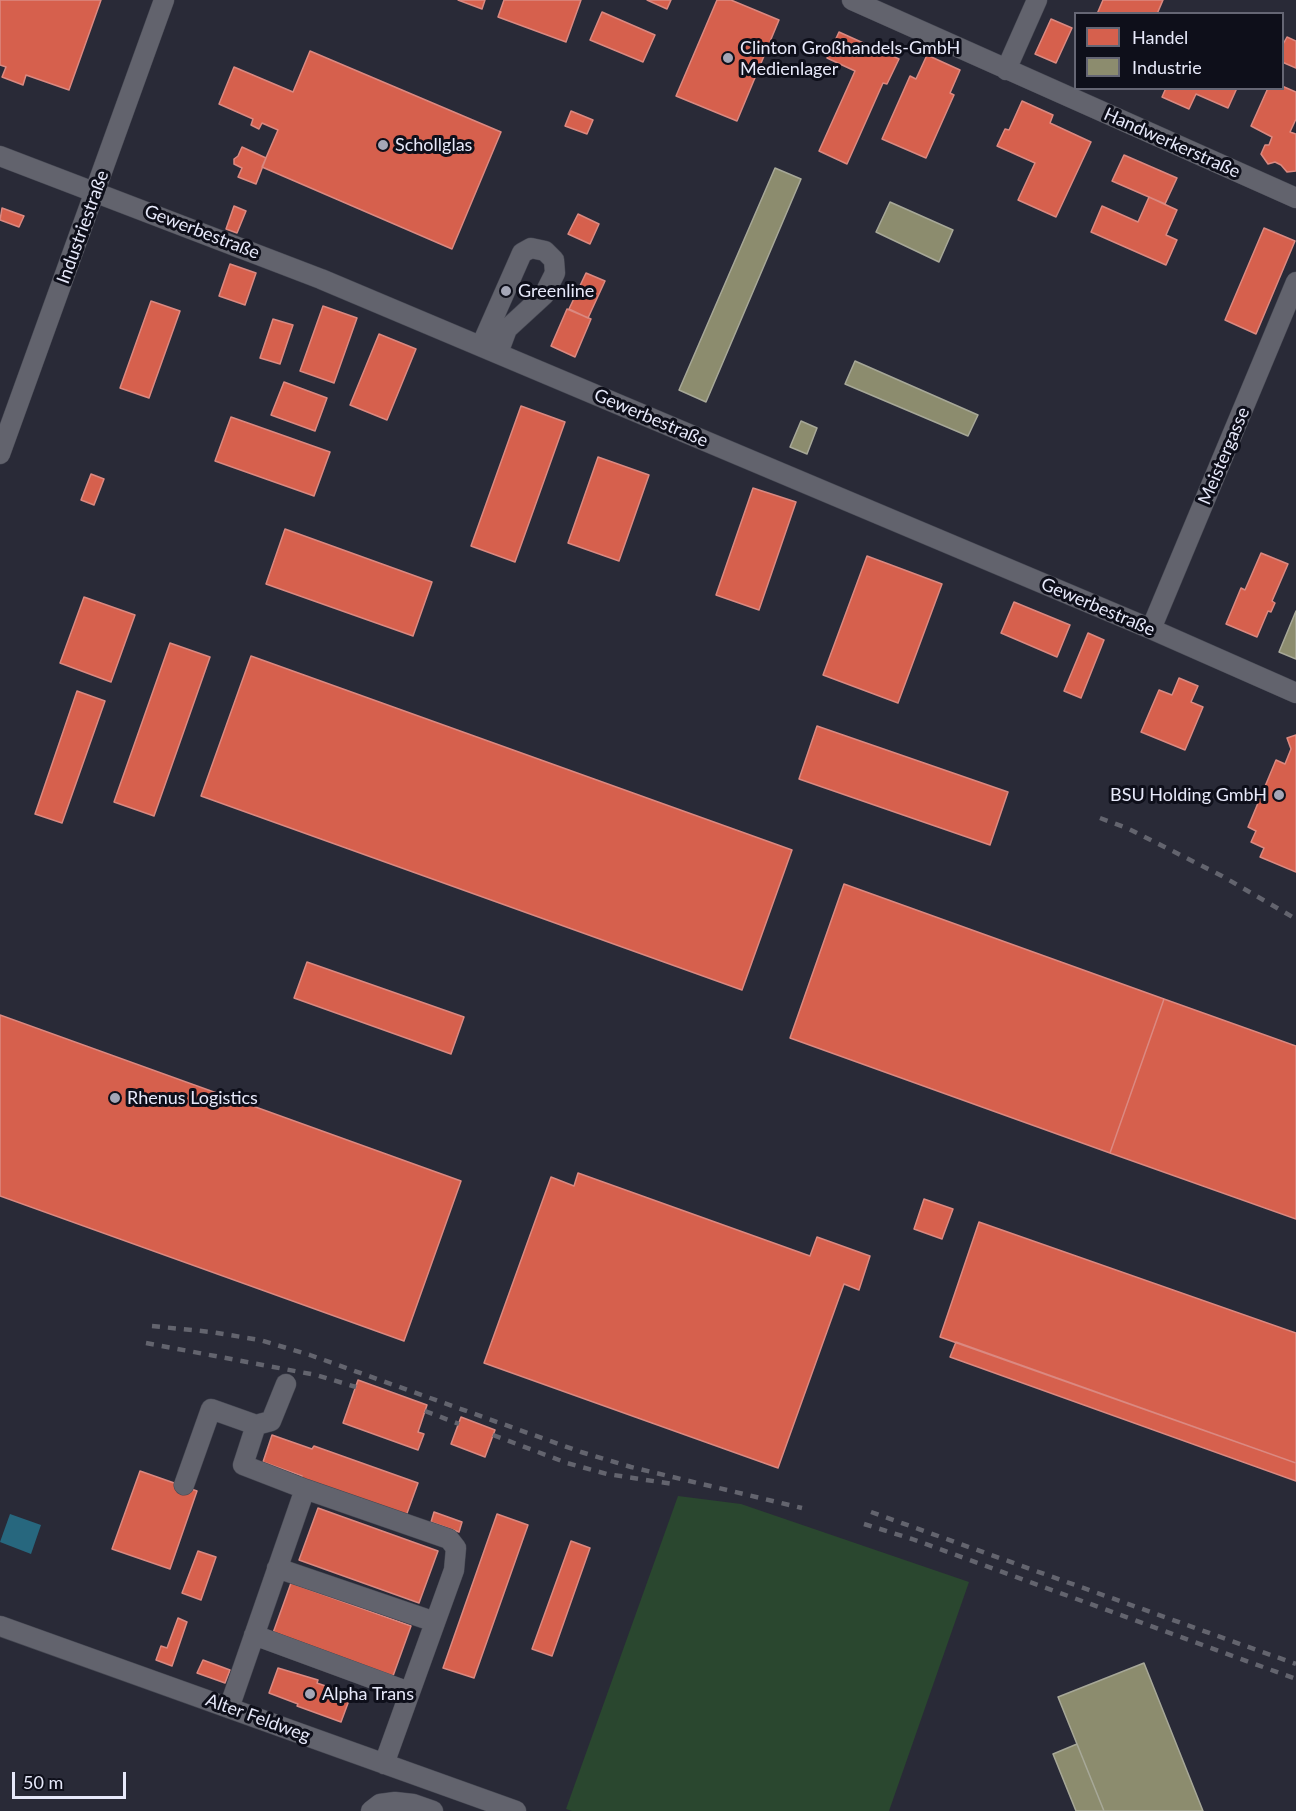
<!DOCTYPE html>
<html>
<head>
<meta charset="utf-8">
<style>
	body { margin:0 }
	#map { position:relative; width:1296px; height:1811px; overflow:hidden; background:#292a37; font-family:Lato,sans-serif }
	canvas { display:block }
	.legend { position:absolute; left:1074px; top:12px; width:210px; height:78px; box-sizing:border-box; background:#0e0f1a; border:2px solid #656674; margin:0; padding:8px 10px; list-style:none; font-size:18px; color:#e7e9fa }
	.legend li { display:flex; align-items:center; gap:12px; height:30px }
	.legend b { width:30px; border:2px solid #656674 }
	.scale { position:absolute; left:12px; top:1772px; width:114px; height:27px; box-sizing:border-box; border:3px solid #e7e9fa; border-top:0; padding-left:8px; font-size:18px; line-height:21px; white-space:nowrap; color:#e7e9fa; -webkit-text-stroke:4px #0e0f1a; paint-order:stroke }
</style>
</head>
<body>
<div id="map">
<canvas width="1296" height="1811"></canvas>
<ul class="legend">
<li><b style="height:16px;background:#d6604d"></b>Handel</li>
<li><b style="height:16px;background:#8c8c6e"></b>Industrie</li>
</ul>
<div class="scale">50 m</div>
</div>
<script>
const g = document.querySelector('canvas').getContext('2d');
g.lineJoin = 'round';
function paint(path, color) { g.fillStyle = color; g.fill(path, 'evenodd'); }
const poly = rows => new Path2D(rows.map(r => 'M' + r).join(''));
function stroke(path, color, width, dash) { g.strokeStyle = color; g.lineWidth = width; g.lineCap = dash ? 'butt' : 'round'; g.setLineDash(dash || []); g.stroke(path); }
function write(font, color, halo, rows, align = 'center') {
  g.font = font + ' Lato,sans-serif'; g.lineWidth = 6; g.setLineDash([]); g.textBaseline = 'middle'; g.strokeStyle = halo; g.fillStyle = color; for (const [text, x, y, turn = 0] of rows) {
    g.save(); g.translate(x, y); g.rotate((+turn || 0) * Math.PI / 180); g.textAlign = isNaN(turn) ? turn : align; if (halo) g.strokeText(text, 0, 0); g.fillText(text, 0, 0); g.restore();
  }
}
paint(poly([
	[678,1496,741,1504,969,1582,889,1811,572,1811,566,1809]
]), '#2a472f');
paint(poly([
	[10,1514,41,1525,31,1554,0,1542]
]), '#27677e');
const shops = poly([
	[0,0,101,0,69,90,26,75,23,85,2,77,6,67,0,65,0,0],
	[458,0,485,0,482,9,458,0],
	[504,0,581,0,566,42,498,17,504,0],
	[647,0,671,0,667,9,647,0],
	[717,0,731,0,779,20,737,121,676,96,717,0],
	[1103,0,1163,0,1157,14,1097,14,1103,0],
	[602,12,655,35,643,62,590,40,602,12],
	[1051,19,1072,28,1056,63,1035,54,1051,19],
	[839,32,899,59,887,84,883,83,847,164,819,151,855,71,827,58,839,32],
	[1287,37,1296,41,1296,68,1282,62,1282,46,1287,37],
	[310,51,501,132,452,249,262,167,278,130,262,123,259,129,251,125,253,119,219,104,234,67,293,92,310,51],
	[927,55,960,70,950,93,954,95,926,158,882,139,910,76,916,79,927,55],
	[1282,86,1296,92,1296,119,1290,132,1296,134,1296,171,1287,172,1281,165,1275,162,1268,164,1261,154,1265,145,1269,145,1272,137,1251,126,1268,88,1282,88,1282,86],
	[1166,88,1237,88,1228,108,1196,94,1189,109,1162,97,1166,88],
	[1022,101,1053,115,1050,123,1091,142,1056,217,1018,200,1035,163,997,146,1005,129,1009,130,1022,101],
	[571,111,593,120,587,134,565,126,571,111],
	[242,147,266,158,256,184,238,177,242,168,234,164,234,159,238,156,242,147],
	[1124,155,1177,178,1165,204,1112,181,1124,155],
	[1149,197,1177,210,1166,235,1177,240,1166,265,1091,232,1102,206,1138,222,1149,197],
	[234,206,246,211,237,233,226,229,234,206],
	[2,208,24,216,19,227,0,220,2,208],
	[578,214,599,224,590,244,568,234,578,214],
	[1264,228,1295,241,1256,334,1225,320,1264,228],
	[230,264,256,273,245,305,219,296,230,264],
	[586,273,605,281,588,318,569,309,586,273],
	[151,301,180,311,149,398,120,388,151,301],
	[323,306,357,318,334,383,300,371,323,306],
	[567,309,591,319,575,357,551,346,567,309],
	[273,319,293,325,280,364,260,358,273,319],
	[379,334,416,349,387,420,350,405,379,334],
	[284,382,327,398,315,431,271,415,284,382],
	[521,406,565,422,515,562,471,546,521,406],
	[231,417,330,452,314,496,215,461,231,417],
	[598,457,649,475,619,561,568,543,598,457],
	[91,474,104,479,94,505,81,500,91,474],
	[753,488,796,502,759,610,716,595,753,488],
	[285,529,432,582,413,636,266,584,285,529],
	[1261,553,1288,564,1272,601,1275,603,1271,612,1268,611,1257,637,1226,624,1241,588,1245,590,1261,553],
	[867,556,942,584,898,703,823,675,867,556],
	[84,597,135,615,111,682,60,663,84,597],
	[1014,602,1070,625,1057,657,1001,633,1014,602],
	[1088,633,1104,640,1081,698,1064,691,1088,633],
	[170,643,210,657,154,816,114,802,170,643],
	[251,656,792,850,742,990,201,796,251,656],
	[1179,678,1198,686,1191,702,1203,707,1185,750,1141,732,1159,690,1172,695,1179,678],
	[77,691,105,701,62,823,35,814,77,691],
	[817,726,1008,792,990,845,799,779,817,726],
	[1296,735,1296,872,1260,857,1264,848,1251,842,1256,831,1248,827,1276,760,1285,764,1291,749,1287,738,1296,735],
	[844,884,1164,999,1110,1153,790,1038,844,884],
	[307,962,464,1017,451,1054,294,998,307,962],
	[1164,999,1296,1046,1296,1219,1110,1153,1164,999],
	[0,1015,461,1181,404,1341,0,1196,0,1015],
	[578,1173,810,1256,817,1237,870,1256,859,1290,844,1284,778,1468,484,1363,551,1177,574,1186,578,1173],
	[924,1199,953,1209,942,1239,914,1229,924,1199],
	[979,1222,1296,1333,1296,1463,940,1337,979,1222],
	[956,1342,1296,1463,1296,1481,950,1357,956,1342],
	[358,1380,427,1405,418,1432,424,1434,418,1450,343,1423,358,1380],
	[461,1417,495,1430,485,1457,451,1444,461,1417],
	[272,1435,312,1449,314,1446,418,1483,406,1516,301,1478,302,1476,263,1462,272,1435],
	[140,1471,197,1491,170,1569,112,1549,140,1471],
	[318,1508,438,1551,419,1603,299,1560,318,1508],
	[434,1512,462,1522,459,1532,431,1522,434,1512],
	[497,1514,528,1525,474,1678,443,1668,497,1514],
	[571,1541,590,1548,552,1656,532,1649,571,1541],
	[198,1551,216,1557,201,1600,182,1593,198,1551],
	[291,1583,411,1626,393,1676,273,1633,291,1583],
	[178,1618,187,1622,172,1666,156,1660,161,1646,167,1648,178,1618],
	[203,1660,230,1670,225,1683,197,1673,203,1660],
	[278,1668,318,1680,317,1683,351,1695,341,1722,297,1706,298,1704,269,1693,278,1668]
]);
paint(shops, '#d6604d');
stroke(shops, '#db8981', 1.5);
const industry = poly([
	[775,168,801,179,706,402,679,390,775,168],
	[890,202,953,230,939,262,876,232,890,202],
	[855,361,978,415,968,436,845,384,855,361],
	[801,421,817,428,807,454,790,447,801,421],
	[1296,611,1296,659,1279,652,1296,611],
	[1144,1663,1203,1811,1104,1811,1058,1697,1144,1663],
	[1077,1744,1104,1811,1076,1811,1053,1754,1077,1744]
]);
paint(industry, '#8c8c6e');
stroke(industry, '#a7a898', 1.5);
const minor = poly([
	[852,0,1296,198],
	[1006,70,1037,0],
	[0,156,321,279,1151,629,1296,693],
	[481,346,522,253,531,248,545,251,554,260,555,273,544,295,507,329,498,353],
	[0,454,164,0],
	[1151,629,1296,282],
	[286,1384,271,1421,256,1425,243,1465,305,1489],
	[184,1485,211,1409,256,1425],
	[277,1568,435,1622],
	[0,1626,516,1811],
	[254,1635,409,1692],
	[229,1708,305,1489,449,1539,456,1548,454,1570,384,1764],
	[371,1811,380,1804,395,1802,413,1804,433,1811]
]);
stroke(minor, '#454752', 21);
stroke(minor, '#62636d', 20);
stroke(poly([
	[1100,818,1127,828,1222,876,1296,919],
	[152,1326,211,1332,260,1340,310,1355,581,1452,631,1467,802,1508],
	[146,1343,316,1375,356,1387],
	[425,1411,459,1424],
	[493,1435,567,1463,607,1474,673,1484],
	[871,1512,1296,1664],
	[864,1524,912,1539,1296,1679]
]), '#63646e', 4.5, [8, 8]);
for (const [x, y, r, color] of [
	[728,58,6,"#a4a6b6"],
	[383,145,6,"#a4a6b6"],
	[506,291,6,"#a4a6b6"],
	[1279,795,6,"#a4a6b6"],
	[115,1098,6,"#a4a6b6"],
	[310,1694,6,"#a4a6b6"]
]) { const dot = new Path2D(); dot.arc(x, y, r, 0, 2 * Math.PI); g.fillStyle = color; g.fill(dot); stroke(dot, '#0e0f1a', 2); }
write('18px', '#e7e9fa', '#0e0f1a', [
	["Clinton Großhandels-GmbH",740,48],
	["Medienlager",740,69],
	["Schollglas",395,145],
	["Greenline",518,291],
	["BSU Holding GmbH",1267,795,"right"],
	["Rhenus Logistics",127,1098],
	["Alpha Trans",322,1694]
], 'left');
write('18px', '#e7e9fa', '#0e0f1a', [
	["Handwerkerstraße",1172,143,24],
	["Industriestraße",83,227,-70],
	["Gewerbestraße",202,232,21],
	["Gewerbestraße",651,418,23],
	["Meistergasse",1224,456,-67],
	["Gewerbestraße",1098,607,23],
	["Alter Feldweg",258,1718,20]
]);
</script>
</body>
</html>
